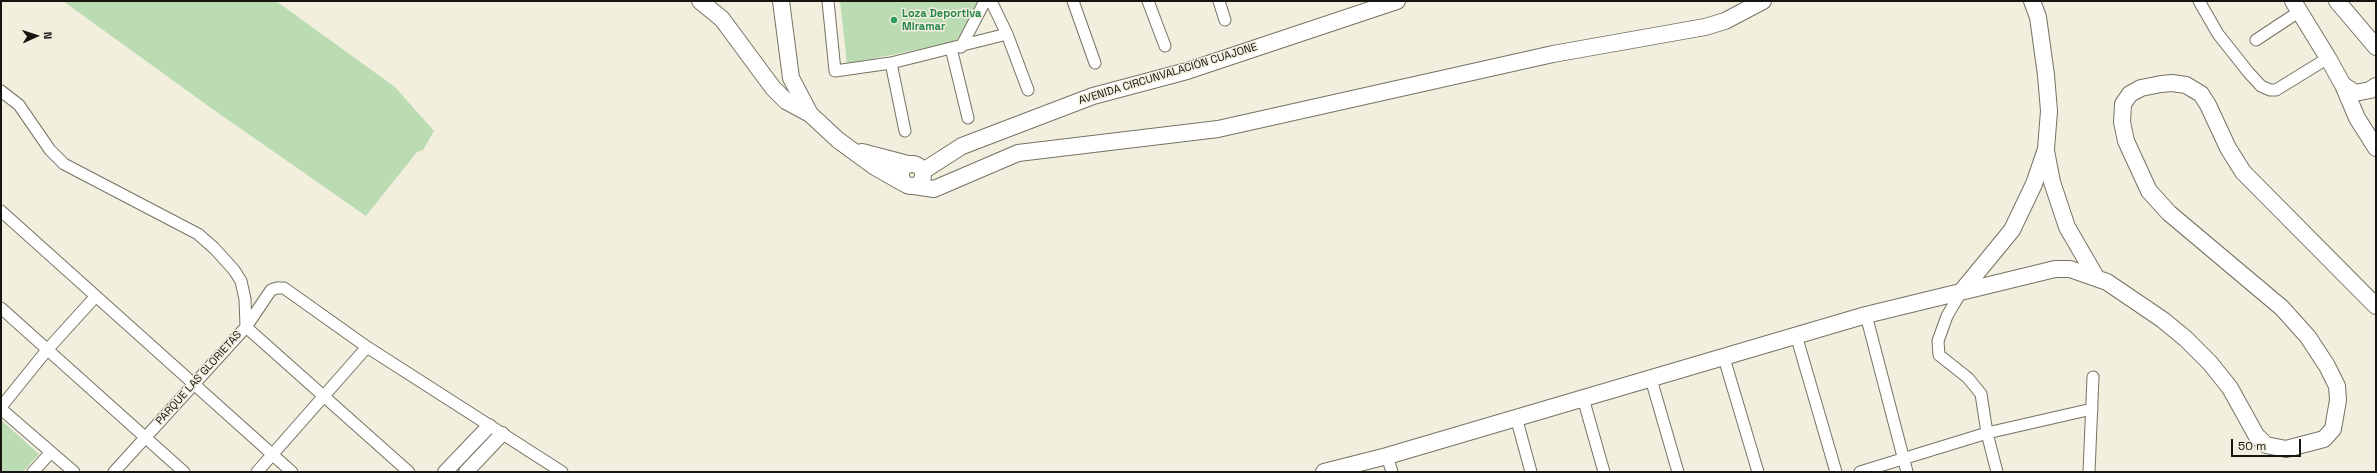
<!DOCTYPE html>
<html>
<head>
<meta charset="utf-8">
<style>
	body { margin:0 }
	#map { position:relative; width:2377px; height:473px; overflow:hidden; background:#f2efde; font-family:"Space Grotesk",sans-serif }
	canvas { display:block }
	.frame { position:absolute; inset:0; border:2px solid #16150f; pointer-events:none }
	.north { position:absolute; left:16px; top:16px; width:40px; height:40px; -webkit-text-stroke:3px #f2efde; paint-order:stroke; rotate:87deg; font-size:11px; font-weight:700; line-height:16px; text-align:center; color:#16150f }
	.north::after { content:''; display:block; margin:auto; width:14px; height:18px; background:#16150f; clip-path:polygon(50% 0,100% 100%,50% 72%,0 100%) }
	.scale { position:absolute; left:2231px; top:439px; width:70px; height:18px; box-sizing:border-box; border:2px solid #16150f; border-top:0; padding-left:5px; font-size:12px; line-height:14px; white-space:nowrap; color:#16150f; -webkit-text-stroke:3px #f2efde; paint-order:stroke }
</style>
</head>
<body>
<div id="map">
<canvas width="2377" height="473"></canvas>
<div class="frame"></div>
<div class="north">N</div>
<div class="scale">50 m</div>
</div>
<script>
const g = document.querySelector('canvas').getContext('2d');
g.lineJoin = 'round';
function paint(path, color) { g.fillStyle = color; g.fill(path, 'evenodd'); }
const poly = rows => new Path2D(rows.map(r => 'M' + r).join(''));
function stroke(path, color, width, dash) { g.strokeStyle = color; g.lineWidth = width; g.lineCap = dash ? 'butt' : 'round'; g.setLineDash(dash || []); g.stroke(path); }
function write(font, color, halo, rows, align = 'center') {
  g.font = font + ' "Space Grotesk",sans-serif'; g.lineWidth = 3; g.setLineDash([]); g.textBaseline = 'middle'; g.strokeStyle = halo; g.fillStyle = color; for (const [text, x, y, turn = 0] of rows) {
    g.save(); g.translate(x, y); g.rotate((+turn || 0) * Math.PI / 180); g.textAlign = isNaN(turn) ? turn : align; if (halo) g.strokeText(text, 0, 0); g.fillText(text, 0, 0); g.restore();
  }
}
paint(poly([
	[63,1,276,1,395,87,434,131,423,150,417,152,366,216,211,108],
	[840,1,978,1,963,34,954,42,847,64],
	[1,420,39,454,23,472,1,472]
]), '#bbdcb2');
const minor = poly([
	[828,1,835,71,891,63,1007,34],
	[991,1,1007,34,1028,90],
	[1073,1,1095,63],
	[1148,1,1165,46],
	[1219,1,1225,20],
	[2199,1,2218,34,2249,73,2261,86,2270,90,2276,90,2328,58],
	[2256,40,2300,11],
	[961,47,985,1],
	[951,48,968,118],
	[891,63,905,131],
	[1,91,19,105,50,150,64,164,198,234,214,248,234,270,241,281,245,299,246,327,409,472],
	[1,211,292,472],
	[1961,292,1947,316,1938,341,1939,355,1968,378,1981,394,1987,433,1997,472],
	[1,308,184,472],
	[1866,315,1907,472],
	[1796,335,1836,472],
	[1724,358,1758,472],
	[1651,379,1678,472],
	[1583,398,1604,472],
	[1,407,47,350,96,296],
	[1,409,74,472],
	[1516,417,1531,472],
	[1387,456,1392,472],
	[33,472,51,452],
	[114,472,246,327,271,290,277,288,284,288,367,347,562,472],
	[257,472,367,347],
	[1860,472,1987,433,2092,409],
	[2089,472,2093,377]
]);
const tertiary = poly([
	[445,472,489,426],
	[466,472,502,434]
]);
const secondary = poly([
	[700,1,722,19,773,88,786,101,810,114,838,140,875,167,905,184],
	[781,1,791,78,810,114],
	[2293,1,2328,58,2343,85,2355,93,2370,90,2376,86],
	[2337,1,2376,47],
	[2343,85,2357,118,2376,148],
	[2046,151,2052,182,2067,227,2096,277],
	[862,152,908,164],
	'901 175a11 11 0 1 1 22 0a11 11 0 1 1-22 0Z',
	[923,171,962,146,1093,96,1187,71,1397,1],
	[914,186,934,189,1018,153,1218,129,1553,54,1705,27,1725,21,1763,1],
	[1961,292,2012,230,2034,184,2046,149,2049,111,2046,75,2038,17,2032,1],
	[1324,472,1387,456,1866,315,2055,269,2070,269,2107,282,2163,320,2186,339,2210,363,2230,388,2256,435,2266,445,2286,449,2324,439,2333,429,2338,400,2337,386,2327,366,2308,337,2282,308,2169,213,2149,191,2126,141,2122,122,2123,104,2130,94,2141,88,2161,84,2172,83,2186,85,2201,94,2208,105,2228,148,2243,172,2376,306]
]);
stroke(minor, '#767364', 13);
stroke(tertiary, '#767364', 16);
stroke(secondary, '#767364', 18);
stroke(minor, '#fff', 11);
stroke(tertiary, '#fff', 14);
stroke(secondary, '#fff', 16);
for (const [x, y, r, color] of [
	[894,20,4,"#2e9e5b"]
]) { const dot = new Path2D(); dot.arc(x, y, r, 0, 2 * Math.PI); g.fillStyle = color; g.fill(dot); stroke(dot, '#f2efde', 1.5); }
write('bold 11px', '#27864d', '#f2efde', [
	["Loza Deportiva",902,14],
	["Miramar",902,27]
], 'left');
write('11px', '#16150f', '#f2efde', [
	["AVENIDA CIRCUNVALACIÓN CUAJONE",1168,74,-17],
	["PARQUE LAS GLORIETAS",199,378,-48]
]);
</script>
</body>
</html>
